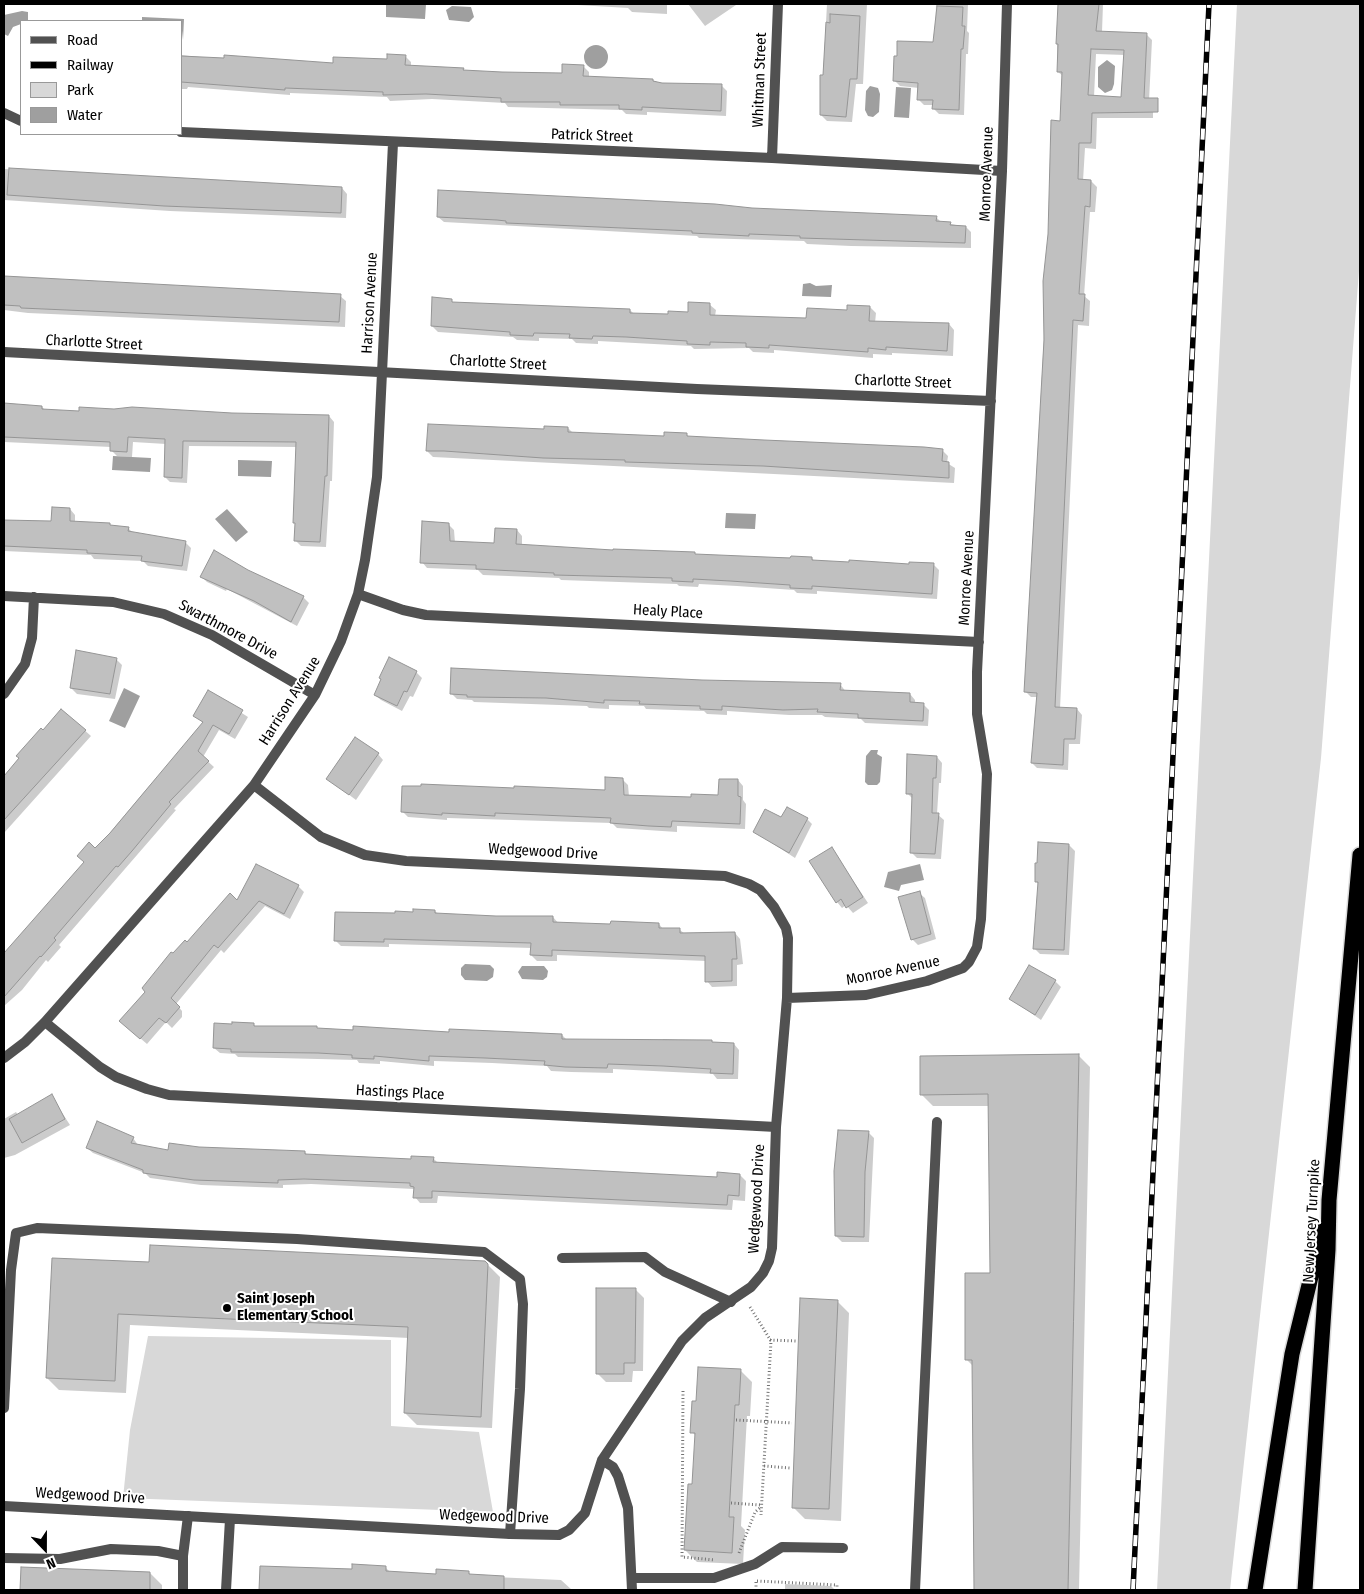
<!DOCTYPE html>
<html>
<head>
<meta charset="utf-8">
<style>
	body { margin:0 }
	#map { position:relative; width:1364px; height:1594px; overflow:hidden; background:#fff; font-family:"Fira Sans Condensed",sans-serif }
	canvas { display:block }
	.frame { position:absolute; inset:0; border:5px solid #000; pointer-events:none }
	.legend { position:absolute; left:20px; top:20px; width:162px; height:115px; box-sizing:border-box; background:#fff; border:1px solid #999; margin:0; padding:6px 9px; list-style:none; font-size:15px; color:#000 }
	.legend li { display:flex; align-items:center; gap:10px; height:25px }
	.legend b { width:25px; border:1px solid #999 }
	.north { position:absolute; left:20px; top:1524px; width:50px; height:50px; -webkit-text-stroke:4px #fff; paint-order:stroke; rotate:158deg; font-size:14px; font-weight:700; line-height:20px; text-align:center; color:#000 }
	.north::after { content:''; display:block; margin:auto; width:18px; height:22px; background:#000; clip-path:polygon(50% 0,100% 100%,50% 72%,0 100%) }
</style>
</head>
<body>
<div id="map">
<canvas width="1364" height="1594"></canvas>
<div class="frame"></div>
<ul class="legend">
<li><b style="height:6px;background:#515151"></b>Road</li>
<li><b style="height:6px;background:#000"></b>Railway</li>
<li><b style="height:14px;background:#d8d8d8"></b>Park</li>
<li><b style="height:14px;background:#9f9f9f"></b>Water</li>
</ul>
<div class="north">N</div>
</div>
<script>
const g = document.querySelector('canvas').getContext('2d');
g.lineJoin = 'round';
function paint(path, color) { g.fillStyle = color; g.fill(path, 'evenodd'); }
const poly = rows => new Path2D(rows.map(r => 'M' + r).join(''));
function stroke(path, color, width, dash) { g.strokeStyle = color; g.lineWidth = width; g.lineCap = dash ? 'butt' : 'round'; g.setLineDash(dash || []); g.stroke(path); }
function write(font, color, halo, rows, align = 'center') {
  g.font = font + ' "Fira Sans Condensed",sans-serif'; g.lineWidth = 4; g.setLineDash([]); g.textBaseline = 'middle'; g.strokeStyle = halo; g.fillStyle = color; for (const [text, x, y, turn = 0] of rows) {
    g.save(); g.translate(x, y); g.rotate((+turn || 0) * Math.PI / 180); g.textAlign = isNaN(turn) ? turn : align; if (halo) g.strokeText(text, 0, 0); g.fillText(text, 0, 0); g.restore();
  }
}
paint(poly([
	[1237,4,1360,4,1360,258,1321,758,1230,1590,1157,1590],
	[148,1336,391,1340,391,1426,479,1432,493,1512,123,1498,130,1430]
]), '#d8d8d8');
paint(poly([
	[386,4,426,4,425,19,386,17],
	[452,6,471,7,474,17,469,22,449,20,446,10],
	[22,11,28,12,28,21,21,21,21,24,13,27,8,36,4,34,4,15],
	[142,17,184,19,183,40,181,21,142,21],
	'584 57a12 12 0 1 1 24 0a12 12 0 1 1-24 0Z',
	[1107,60,1115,66,1114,84,1112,90,1105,93,1098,87,1098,67],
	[870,86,878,88,880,94,879,112,873,117,868,116,865,110,866,91],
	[896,87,911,88,909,118,894,117],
	[810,283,816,286,832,285,831,297,802,296,803,284],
	[113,456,151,458,150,472,112,470],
	[238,460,272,461,271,477,238,476],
	[227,509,248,532,236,542,215,519],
	[726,513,756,514,755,529,725,528],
	[124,688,140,696,125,728,109,721],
	[871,750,878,750,877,754,882,757,880,782,877,785,868,785,865,782,866,756],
	[920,864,924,880,901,885,899,891,884,887,888,872],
	[465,964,490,965,494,969,493,977,487,981,465,980,461,975,461,968],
	[522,966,544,966,548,971,547,977,543,980,522,979,518,972]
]), '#9f9f9f');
paint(poly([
	[561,4,667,4,667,14,632,12,628,8],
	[688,4,735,4,736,5,705,26],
	[827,4,867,4,863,84,856,84,852,122,827,121,821,115],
	[936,4,968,4,967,31,969,33,968,54,966,54,964,115,939,114,934,109,934,105,924,105,919,100,919,88,900,86,895,81,935,43],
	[1059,4,1103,4,1102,32,1147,35,1152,40,1149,101,1153,105,1153,118,1097,118,1096,149,1085,148,1083,181,1091,181,1097,187,1095,212,1090,212,1084,296,1090,301,1089,326,1078,325,1060,709,1077,709,1082,715,1080,744,1069,744,1068,770,1037,768,1032,763,1037,697,1031,697,1026,692,1049,234,1061,122,1063,76,1058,72,1057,44],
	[1096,54,1125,55,1122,98,1094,97],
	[181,55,225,60,334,64,388,60,405,56,411,62,411,67,463,69,466,72,563,75,583,66,589,72,589,77,652,80,662,84,721,85,727,91,726,116,647,112,647,115,626,114,622,110,508,107,505,103,432,99,390,101,387,97,290,93,290,95,188,87,187,89,181,89],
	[4,169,342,188,347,194,346,218,170,211,4,200],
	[752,210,936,217,941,222,966,227,971,232,971,248,851,246,807,244,804,241,699,238,697,236,444,222,438,217],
	[4,278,340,296,346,301,345,327,28,313,4,310],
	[451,301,454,303,630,310,634,314,669,315,689,313,710,305,716,310,715,316,807,320,870,307,876,313,875,323,949,324,954,330,953,356,892,353,892,355,873,354,873,358,774,350,774,353,753,352,749,348,694,349,691,346,598,341,598,344,576,343,572,339,539,338,539,341,517,340,513,337,438,332,432,326],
	[4,405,42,407,46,411,329,416,334,422,332,481,330,481,326,547,301,546,296,541,297,447,189,446,187,483,170,482,165,477,166,444,133,442,132,457,117,456,111,450,111,447,4,442],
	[568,428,573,433,665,437,687,435,689,437,942,450,948,456,947,463,955,468,954,483,433,457,427,451],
	[70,509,75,515,75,523,128,528,133,533,185,542,191,548,187,571,148,566,143,561,94,559,91,555,4,551,4,520,52,523],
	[448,524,454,530,455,543,495,545,517,530,522,536,522,545,615,552,694,553,697,556,812,558,815,562,910,566,933,564,939,570,937,599,817,591,817,594,797,593,794,590,737,586,699,584,698,587,679,586,677,584,561,580,559,578,483,575,478,570,427,568,422,562],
	[248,571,303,597,309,603,297,626,227,589,226,591,207,582,202,577],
	[116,659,122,665,115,699,77,694,71,688],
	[416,672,422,678,413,697,410,696,402,711,381,700,375,695],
	[702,681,840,684,846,692,910,694,915,700,915,704,923,704,929,710,928,726,865,723,861,719,825,717,822,715,789,715,727,711,727,715,707,714,704,711,646,709,644,706,609,705,609,709,589,708,587,706,474,702,472,700,457,699,451,693],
	[209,692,248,717,235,739,219,730,203,757,214,767,174,809,176,810,59,945,61,947,48,962,46,960,22,990,4,1006,4,959,150,785,175,760,203,723,195,716],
	[62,710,91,736,4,833,4,778],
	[378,754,383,760,356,800,328,779],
	[937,757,942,763,941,783,939,783,937,814,944,820,941,859,917,858,911,852,913,799,908,794],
	[622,779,628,785,629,796,693,799,719,796,738,780,743,786,743,800,746,804,745,829,677,826,677,832,617,828,612,823,447,818,447,820,408,817,402,811,606,792],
	[807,819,812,824,795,858,755,832],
	[1069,845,1075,851,1069,955,1040,954,1034,948,1039,885,1036,881],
	[832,849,868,903,853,913,846,905,842,908,837,902],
	[298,886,304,892,290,919,265,906,224,953,221,950,176,1004,182,1011,182,1017,172,1028,166,1022,147,1044,127,1027,147,992,173,955,238,902],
	[919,893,925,898,936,939,918,945,912,939],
	[435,911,438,914,532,919,553,917,559,924,611,926,659,924,663,929,680,930,685,934,735,933,740,939,743,964,737,965,737,986,712,987,707,981,706,961,557,955,557,961,537,961,531,955,532,948,389,944,389,947,341,946,335,940,397,915],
	[1055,981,1061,987,1041,1020,1011,999],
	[253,1024,256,1027,562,1035,567,1040,663,1041,663,1039,734,1044,739,1050,738,1079,717,1079,713,1074,613,1069,613,1073,571,1072,551,1071,547,1066,492,1063,434,1061,434,1066,380,1061,380,1064,359,1063,357,1060,238,1057,235,1054,220,1053,214,1048],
	[1078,1055,1090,1067,1079,1590,975,1590,974,1367,967,1360,991,1274,990,1106,933,1106,921,1094],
	[51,1096,70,1125,15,1155,4,1158,4,1119,16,1112,18,1115],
	[868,1132,874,1138,869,1242,842,1242,836,1236],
	[133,1138,138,1145,169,1152,199,1148,305,1152,308,1156,413,1160,433,1158,439,1164,718,1178,740,1175,746,1181,745,1201,733,1200,732,1210,438,1196,437,1203,420,1203,415,1197,414,1189,311,1184,283,1185,283,1188,201,1185,150,1178,145,1173,93,1153,87,1148],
	[150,1263,488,1265,500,1277,492,1428,417,1425,405,1413,409,1338,130,1325,126,1393,59,1390,47,1378],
	[635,1289,644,1298,643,1371,633,1371,632,1382,606,1382,597,1373],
	[837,1301,849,1313,841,1521,805,1519,793,1507],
	[740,1370,752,1382,750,1416,747,1416,741,1526,745,1530,743,1564,697,1562,685,1550,693,1485,696,1436,692,1432,697,1402],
	[261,1567,353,1570,386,1568,391,1573,437,1575,468,1572,472,1576,561,1580,572,1590,260,1590],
	[22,1568,150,1573,162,1585,162,1590,21,1590],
	[785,1584,831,1586,835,1590,785,1590]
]), '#0003');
const building = poly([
	[1058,4,1099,4,1096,31,1147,33,1144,98,1158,98,1158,112,1092,113,1091,143,1079,143,1078,179,1091,180,1090,207,1085,206,1079,294,1085,294,1083,321,1073,320,1055,707,1077,708,1075,739,1064,739,1063,765,1031,763,1037,693,1024,692,1044,340,1043,281,1048,234,1051,120,1060,121,1062,72,1057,72,1058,44,1056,44,1058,4],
	[1091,49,1124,50,1121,97,1088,95,1091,49],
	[937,6,963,7,962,26,965,26,963,49,961,49,959,110,932,109,933,100,917,100,918,83,893,81,894,56,897,56,897,41,933,42,937,6],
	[830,14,860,16,857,79,850,79,846,117,820,115,820,75,823,75,826,22,830,23,830,14],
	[387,54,406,55,405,65,464,68,463,70,502,72,562,73,562,64,584,65,583,76,653,79,653,81,662,83,722,84,721,111,642,107,642,110,619,109,619,105,560,105,560,102,501,102,501,98,426,94,383,95,383,92,285,88,285,90,181,82,181,56,224,58,224,55,333,63,333,57,387,59,387,54],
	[9,168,342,187,341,213,164,206,7,195,9,168],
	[438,190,715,204,752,208,937,216,936,221,951,222,950,225,966,226,965,243,800,238,800,236,749,234,749,236,692,233,692,231,506,223,506,221,497,220,437,217,438,190],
	[4,276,341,294,339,322,21,308,20,306,4,305,4,276],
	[432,297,452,299,452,302,630,309,630,313,668,314,668,311,688,312,688,302,710,303,710,315,806,318,807,308,847,310,847,305,870,306,869,321,949,323,947,351,886,347,886,350,868,348,868,352,769,345,769,348,746,347,746,343,710,342,710,345,687,344,687,341,626,337,593,336,592,339,569,338,570,334,534,333,533,336,510,335,510,332,431,326,432,297],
	[4,403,42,406,42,409,79,411,79,407,114,409,132,407,232,413,329,415,327,476,325,476,320,542,294,541,295,523,293,523,296,442,183,441,182,478,164,477,165,439,128,437,127,452,110,451,110,442,4,437,4,403],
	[428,424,544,429,544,426,568,427,568,432,664,436,664,432,687,433,687,436,764,440,924,447,943,449,942,461,949,462,949,478,763,466,625,462,625,460,543,458,444,451,426,451,428,424],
	[52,507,70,508,70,521,110,523,110,525,129,527,128,531,186,541,182,566,141,561,142,556,87,553,87,550,4,546,4,520,51,521,52,507],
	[422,521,449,523,450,541,494,543,495,528,517,529,516,544,613,550,613,549,695,552,695,554,790,558,791,556,812,557,812,560,849,562,849,560,909,564,909,562,934,563,932,594,812,586,812,589,790,588,790,585,730,581,693,579,693,582,672,581,672,578,554,575,554,573,476,569,476,565,420,563,422,521],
	[214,550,248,570,304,596,291,622,254,601,200,577,214,550],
	[76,650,117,658,110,694,70,688,76,650],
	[389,657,417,671,407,692,404,691,397,706,374,695,381,679,379,678,389,657],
	[451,668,702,680,841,683,840,690,910,693,910,702,924,703,923,721,858,718,858,714,817,712,818,709,783,710,722,706,722,710,700,709,700,706,639,704,640,701,604,700,604,703,546,698,467,697,467,695,450,694,451,668],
	[208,690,243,710,229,734,213,725,198,751,209,761,169,802,171,804,132,851,118,867,116,866,54,938,56,940,41,957,40,956,4,997,4,953,84,862,77,856,89,842,95,848,110,833,203,722,193,716,208,690],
	[61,709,86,730,4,820,4,776,19,758,16,756,41,728,43,730,61,709],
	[355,737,379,753,349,795,326,779,355,737],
	[907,754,937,756,936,778,933,778,932,813,939,813,935,854,910,853,912,794,906,794,907,754],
	[605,777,623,778,624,795,691,797,691,794,718,795,719,779,738,779,738,796,741,797,740,824,672,821,671,827,649,826,610,823,611,818,495,813,495,816,442,813,442,815,401,812,402,786,421,786,421,784,514,788,514,786,605,790,605,777],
	[787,807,808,818,789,853,753,832,765,809,781,817,787,807],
	[1038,842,1069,844,1064,950,1033,949,1038,882,1035,882,1035,863,1037,863,1038,842],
	[832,847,863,897,846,908,841,899,836,903,809,861,832,847],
	[256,864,299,885,284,914,259,901,218,948,214,945,171,998,180,1007,166,1023,159,1018,140,1039,119,1021,145,992,142,988,171,952,173,953,185,940,187,942,230,893,237,900,256,864],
	[920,891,931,934,911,940,898,897,920,891],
	[413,909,435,910,435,913,496,916,553,916,553,922,610,924,611,921,659,923,659,928,680,928,680,933,735,932,737,959,732,959,732,981,705,982,705,956,552,950,552,956,530,955,531,943,384,939,384,942,334,941,335,912,395,913,395,911,413,912,413,909],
	[1029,965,1056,980,1035,1015,1009,999,1029,965],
	[232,1022,254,1023,254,1026,317,1026,317,1028,353,1030,353,1026,449,1032,449,1029,562,1034,562,1039,712,1040,712,1042,734,1043,733,1074,710,1073,711,1069,663,1066,608,1064,607,1068,565,1067,544,1065,545,1061,485,1058,429,1056,429,1061,374,1056,374,1059,352,1058,352,1055,318,1053,231,1052,231,1049,213,1048,214,1023,232,1024,232,1022],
	[1079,1054,1068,1590,974,1590,972,1360,965,1360,965,1273,990,1273,988,1094,920,1095,920,1056,1079,1054],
	[52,1094,65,1119,22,1143,9,1119,52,1094],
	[97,1121,134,1137,131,1143,168,1150,169,1143,199,1147,305,1151,305,1154,411,1159,411,1156,434,1157,433,1162,717,1177,717,1172,740,1174,739,1196,728,1195,727,1205,432,1191,432,1198,413,1198,414,1187,410,1186,410,1183,304,1179,278,1180,278,1183,194,1180,143,1173,143,1170,86,1148,97,1121],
	[838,1130,869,1131,865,1172,864,1237,835,1236,834,1171,838,1130],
	[150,1245,485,1261,488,1264,481,1417,404,1413,408,1327,118,1314,115,1381,46,1378,52,1258,149,1262,150,1245],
	[596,1288,636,1288,635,1363,624,1363,624,1374,596,1374,596,1288],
	[800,1298,838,1300,829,1509,792,1508,800,1298],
	[698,1367,741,1369,739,1405,735,1405,729,1517,734,1517,732,1553,684,1550,688,1484,692,1484,695,1433,690,1433,692,1401,696,1401,698,1367],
	[352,1564,386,1566,386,1571,436,1574,436,1569,469,1571,469,1574,504,1576,504,1590,259,1590,260,1566,352,1569,352,1564],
	[21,1567,150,1572,150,1590,20,1590,21,1567]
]);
paint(building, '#c0c0c0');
stroke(building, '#959595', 1);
const highway = poly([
	[1255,1590,1292,1354,1323,1228],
	[1305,1590,1328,1250,1329,1200,1360,855]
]);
stroke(highway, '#dbdbdb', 18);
stroke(poly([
	[750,1307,771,1341,761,1515],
	[770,1340,796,1341],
	[683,1391,682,1557,715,1560],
	[736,1420,792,1423],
	[764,1466,790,1468],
	[731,1503,761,1505],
	[739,1553,755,1512,761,1507],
	[757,1581,837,1585,837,1590],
	[756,1590,756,1580]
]), '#737373', 3, [1, 2.5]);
stroke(poly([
	[562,1258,645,1257,665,1272,731,1302],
	[4,1408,11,1270,16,1233,37,1228,152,1233,297,1239,484,1252,520,1279,523,1304,520,1389,510,1534],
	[4,1558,60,1559,111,1549,158,1551,183,1556],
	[183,1590,183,1556,188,1516],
	[915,1590,937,1122]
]), '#515151', 10);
stroke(poly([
	[4,113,21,121],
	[181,132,772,158,1002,171],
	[772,158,778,4],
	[4,352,697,389,991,401],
	[358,594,403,610,426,615,979,642],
	[4,596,113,602,164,614,212,635,315,695],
	[4,694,25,664,32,638,34,597],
	[787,998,866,995,927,981,963,968,969,962,977,947,981,919,987,774,977,714,977,672,1002,171,1007,4],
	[45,1022,100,1067,116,1077,147,1089,169,1095,776,1127],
	[4,1058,25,1042,45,1022,254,785,315,695,341,641,358,594,365,560,377,477,393,143],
	[602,1460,613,1467,618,1476,628,1508,632,1590],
	[4,1506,510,1534,559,1535,569,1530,585,1513,602,1460,682,1341,705,1318,751,1287,763,1273,769,1261,772,1248,776,1127,787,998,788,938,786,928,774,907,760,890,749,884,725,876,406,861,365,855,321,837,254,785],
	[632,1578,714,1578,755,1564,782,1547,843,1548],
	[226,1590,230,1519]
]), '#515151', 10);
stroke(highway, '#000', 15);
const rail = poly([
	[1133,1590,1209,4]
]);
stroke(rail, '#000', 5.5);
stroke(rail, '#fff', 4, [11]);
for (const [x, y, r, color] of [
	[227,1308,5,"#000"]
]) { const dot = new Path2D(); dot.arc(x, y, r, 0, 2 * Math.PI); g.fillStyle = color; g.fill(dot); stroke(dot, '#fff', 2); }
write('15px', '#000', '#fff', [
	["Whitman Street",760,80,-88],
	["Patrick Street",592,136,2],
	["Monroe Avenue",987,174,-88],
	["Harrison Avenue",370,303,-87],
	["Charlotte Street",94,343,3],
	["Charlotte Street",498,363,3],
	["Charlotte Street",903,382,2],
	["Monroe Avenue",967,578,-87],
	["Healy Place",668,612,3],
	["Swarthmore Drive",228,630,28],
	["Harrison Avenue",290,701,-58],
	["Wedgewood Drive",543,852,3],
	["Monroe Avenue",893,971,-12],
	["Hastings Place",400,1093,3],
	["Wedgewood Drive",757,1199,-87],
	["New Jersey Turnpike",1312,1221,-87],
	["Wedgewood Drive",90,1496,3],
	["Wedgewood Drive",494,1517,2]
]);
write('bold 15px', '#000', '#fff', [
	["Saint Joseph",237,1299],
	["Elementary School",237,1316]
], 'left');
</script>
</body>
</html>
